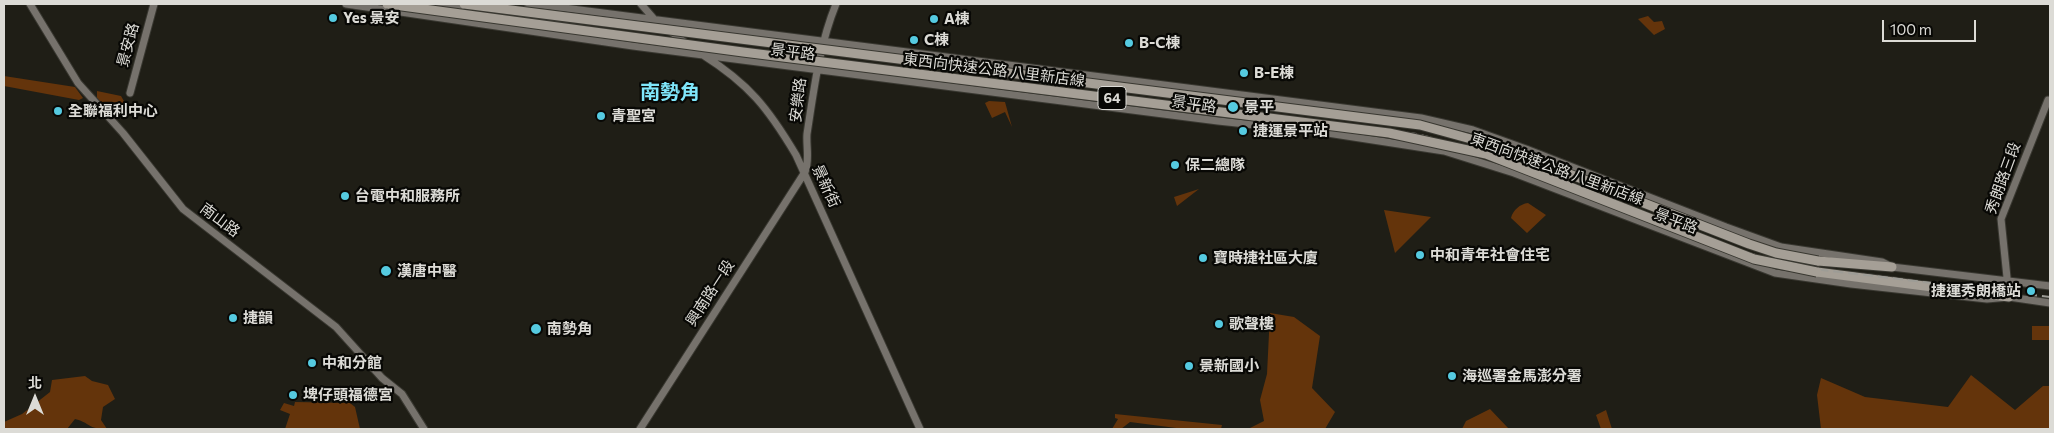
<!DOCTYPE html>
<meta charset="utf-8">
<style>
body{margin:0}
#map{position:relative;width:2054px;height:433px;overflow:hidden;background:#1f1e16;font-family:Commissioner,"Noto Sans TC",sans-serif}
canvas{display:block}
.frame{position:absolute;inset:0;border:5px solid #dcdbd6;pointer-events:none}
.north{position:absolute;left:10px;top:373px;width:50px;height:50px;-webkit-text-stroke:4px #080805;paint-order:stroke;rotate:0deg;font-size:14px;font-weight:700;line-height:20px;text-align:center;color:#dcdbd6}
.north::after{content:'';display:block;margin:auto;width:18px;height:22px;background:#dcdbd6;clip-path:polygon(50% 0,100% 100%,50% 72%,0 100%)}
.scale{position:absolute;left:1882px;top:20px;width:94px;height:22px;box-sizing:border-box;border:2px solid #dcdbd6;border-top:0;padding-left:6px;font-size:15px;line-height:18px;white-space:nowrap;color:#dcdbd6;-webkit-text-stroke:4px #080805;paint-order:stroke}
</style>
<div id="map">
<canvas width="2054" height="433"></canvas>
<div class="frame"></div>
<div class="north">北</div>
<div class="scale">100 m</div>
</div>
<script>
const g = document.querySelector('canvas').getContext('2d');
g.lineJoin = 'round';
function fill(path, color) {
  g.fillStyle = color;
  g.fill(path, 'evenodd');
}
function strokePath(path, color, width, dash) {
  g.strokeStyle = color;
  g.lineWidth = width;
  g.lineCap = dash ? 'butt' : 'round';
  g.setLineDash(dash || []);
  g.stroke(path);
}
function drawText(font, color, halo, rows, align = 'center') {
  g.font = font + ' Commissioner,"Noto Sans TC",sans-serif';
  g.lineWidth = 4.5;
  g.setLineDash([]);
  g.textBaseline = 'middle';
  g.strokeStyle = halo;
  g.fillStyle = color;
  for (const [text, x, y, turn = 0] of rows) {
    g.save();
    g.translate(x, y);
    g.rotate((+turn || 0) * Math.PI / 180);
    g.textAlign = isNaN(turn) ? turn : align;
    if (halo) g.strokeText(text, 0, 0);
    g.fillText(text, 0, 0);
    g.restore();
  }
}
const green = new Path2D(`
 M1648 16 1654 22 1662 21 1665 29 1654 35 1638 19Z
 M4 76 75 87 83 98 79 100 4 86Z
 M97 91 121 96 125 103 123 110 108 107 105 109 97 98Z
 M989 101 1005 102 1012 127 1005 112 992 118 985 103Z
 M1199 189 1177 206 1174 197Z
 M1528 203 1546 215 1527 233 1511 218C1513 210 1520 204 1528 203Z
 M1384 210 1431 217 1395 253Z
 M1270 313 1294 317 1320 336 1312 388 1335 412 1325 429H1248L1264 421 1260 400 1267 374Z
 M2032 326H2050V340H2032Z
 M1971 375 2015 410 2043 386H2050V429H1821L1817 395 1821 378 1865 397 1948 407Z
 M85 376 92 381 108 385 115 399 103 407 101 420 107 429C87 429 91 423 75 419L67 429H4V422L22 414 50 392 52 380Z
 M295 402 350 403 355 407 360 429H285L290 414 280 410 284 403 294 406Z
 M1490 409 1509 429H1462L1466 421Z
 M1606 410 1612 429H1601L1596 415Z
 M1115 414 1222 425 1221 429H1184L1130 422 1121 429H1112L1118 419 1115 418Z`);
const secondary = new Path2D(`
 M30 4 78 83 123 133 183 209 336 327 382 378 402 394 424 429
 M346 4 633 46 1218 121 1321 132 1444 151 1514 173 1775 273 1851 284 1987 299 2009 297 2050 303
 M427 4 497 14 513 13 538 5
 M533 4 1421 118 1473 130 1526 149 1726 227 1781 247 1882 262 1892 267 2050 286
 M641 4 654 19
 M669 30 688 45
 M703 55C749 84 768 108 796 155L920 429
 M130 93 154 4
 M2009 297 2001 219 2048 100
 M640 429 805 172C810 161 806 146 807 134 814 89 819 46 836 4`);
const highway = new Path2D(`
 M1818 261 1892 267
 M1817 272 2009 297`);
const rail = new Path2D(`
 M410 4 612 32 1417 134 1489 153 1749 253 1780 263 1814 269 2050 297`);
const highwayBridge = new Path2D(`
 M387 4 743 52 1389 133 1486 154 1754 259 1817 272
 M464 4 1420 125 1500 147 1749 244 1776 253 1818 261`);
const markers = [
 [333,18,5,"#55cae0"],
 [934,19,5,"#55cae0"],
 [914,40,5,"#55cae0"],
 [1129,43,5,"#55cae0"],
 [1244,73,5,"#55cae0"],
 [1233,107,6,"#55cae0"],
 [58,111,5,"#55cae0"],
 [601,116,5,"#55cae0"],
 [1243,131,5,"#55cae0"],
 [1175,165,5,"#55cae0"],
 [345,196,5,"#55cae0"],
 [1420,255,5,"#55cae0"],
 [1203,258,5,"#55cae0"],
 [386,271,6,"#55cae0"],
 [2031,291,5,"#55cae0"],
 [233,318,5,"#55cae0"],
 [1219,324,5,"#55cae0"],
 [536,329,6,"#55cae0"],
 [312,363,5,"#55cae0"],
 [1189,366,5,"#55cae0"],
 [1452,376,5,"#55cae0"],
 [293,395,5,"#55cae0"]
];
const shields = [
 [1112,98,28]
];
const shieldNames = [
 ["64",1112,98]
];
const poiNames = [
 ["Yes 景安",343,18],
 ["A棟",944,19],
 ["C棟",924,40],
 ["B-C棟",1139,43],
 ["B-E棟",1254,73],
 ["景平",1244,107],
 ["全聯福利中心",68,111],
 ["青聖宮",611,116],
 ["捷運景平站",1253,131],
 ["保二總隊",1185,165],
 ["台電中和服務所",355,196],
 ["中和青年社會住宅",1430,255],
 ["寶時捷社區大廈",1213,258],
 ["漢唐中醫",397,271],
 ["捷運秀朗橋站",2021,291,"right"],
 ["捷韻",243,318],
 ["歌聲樓",1229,324],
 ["南勢角",547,329],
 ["中和分館",322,363],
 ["景新國小",1199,366],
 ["海巡署金馬澎分署",1462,376],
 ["埤仔頭福德宮",303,395]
];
const streetNames = [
 ["景安路",128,45,-75],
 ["景平路",793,52,7],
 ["東西向快速公路 八里新店線",994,70,7],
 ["安樂路",798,100,-83],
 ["景平路",1194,104,8],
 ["東西向快速公路 八里新店線",1557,169,20],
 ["秀朗路三段",2003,178,-70],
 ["景新街",826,186,65],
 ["南山路",220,220,37],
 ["景平路",1676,221,21],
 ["興南路一段",710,293,-57]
];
const districtNames = [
 ["南勢角",670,92]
];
fill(green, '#64340b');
strokePath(secondary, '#393831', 9);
strokePath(highway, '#393831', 11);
strokePath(secondary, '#76726c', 7);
strokePath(highway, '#a59f96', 9);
strokePath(rail, '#9d9c96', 2, [10, 5]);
strokePath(highwayBridge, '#393831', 11, []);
strokePath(highwayBridge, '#a59f96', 9);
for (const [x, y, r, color] of markers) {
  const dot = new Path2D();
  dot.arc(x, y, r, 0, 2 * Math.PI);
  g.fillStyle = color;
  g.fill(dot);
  strokePath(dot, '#080805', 2);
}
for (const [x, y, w] of shields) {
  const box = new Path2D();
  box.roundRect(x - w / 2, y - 11.5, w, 23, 4);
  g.fillStyle = '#080805';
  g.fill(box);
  strokePath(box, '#dcdbd6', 1);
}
drawText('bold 14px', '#dcdbd6', null, shieldNames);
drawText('bold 15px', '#dcdbd6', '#080805', poiNames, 'left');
drawText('15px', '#dcdbd6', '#080805', streetNames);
drawText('bold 20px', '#7fe6fa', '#080805', districtNames);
</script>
